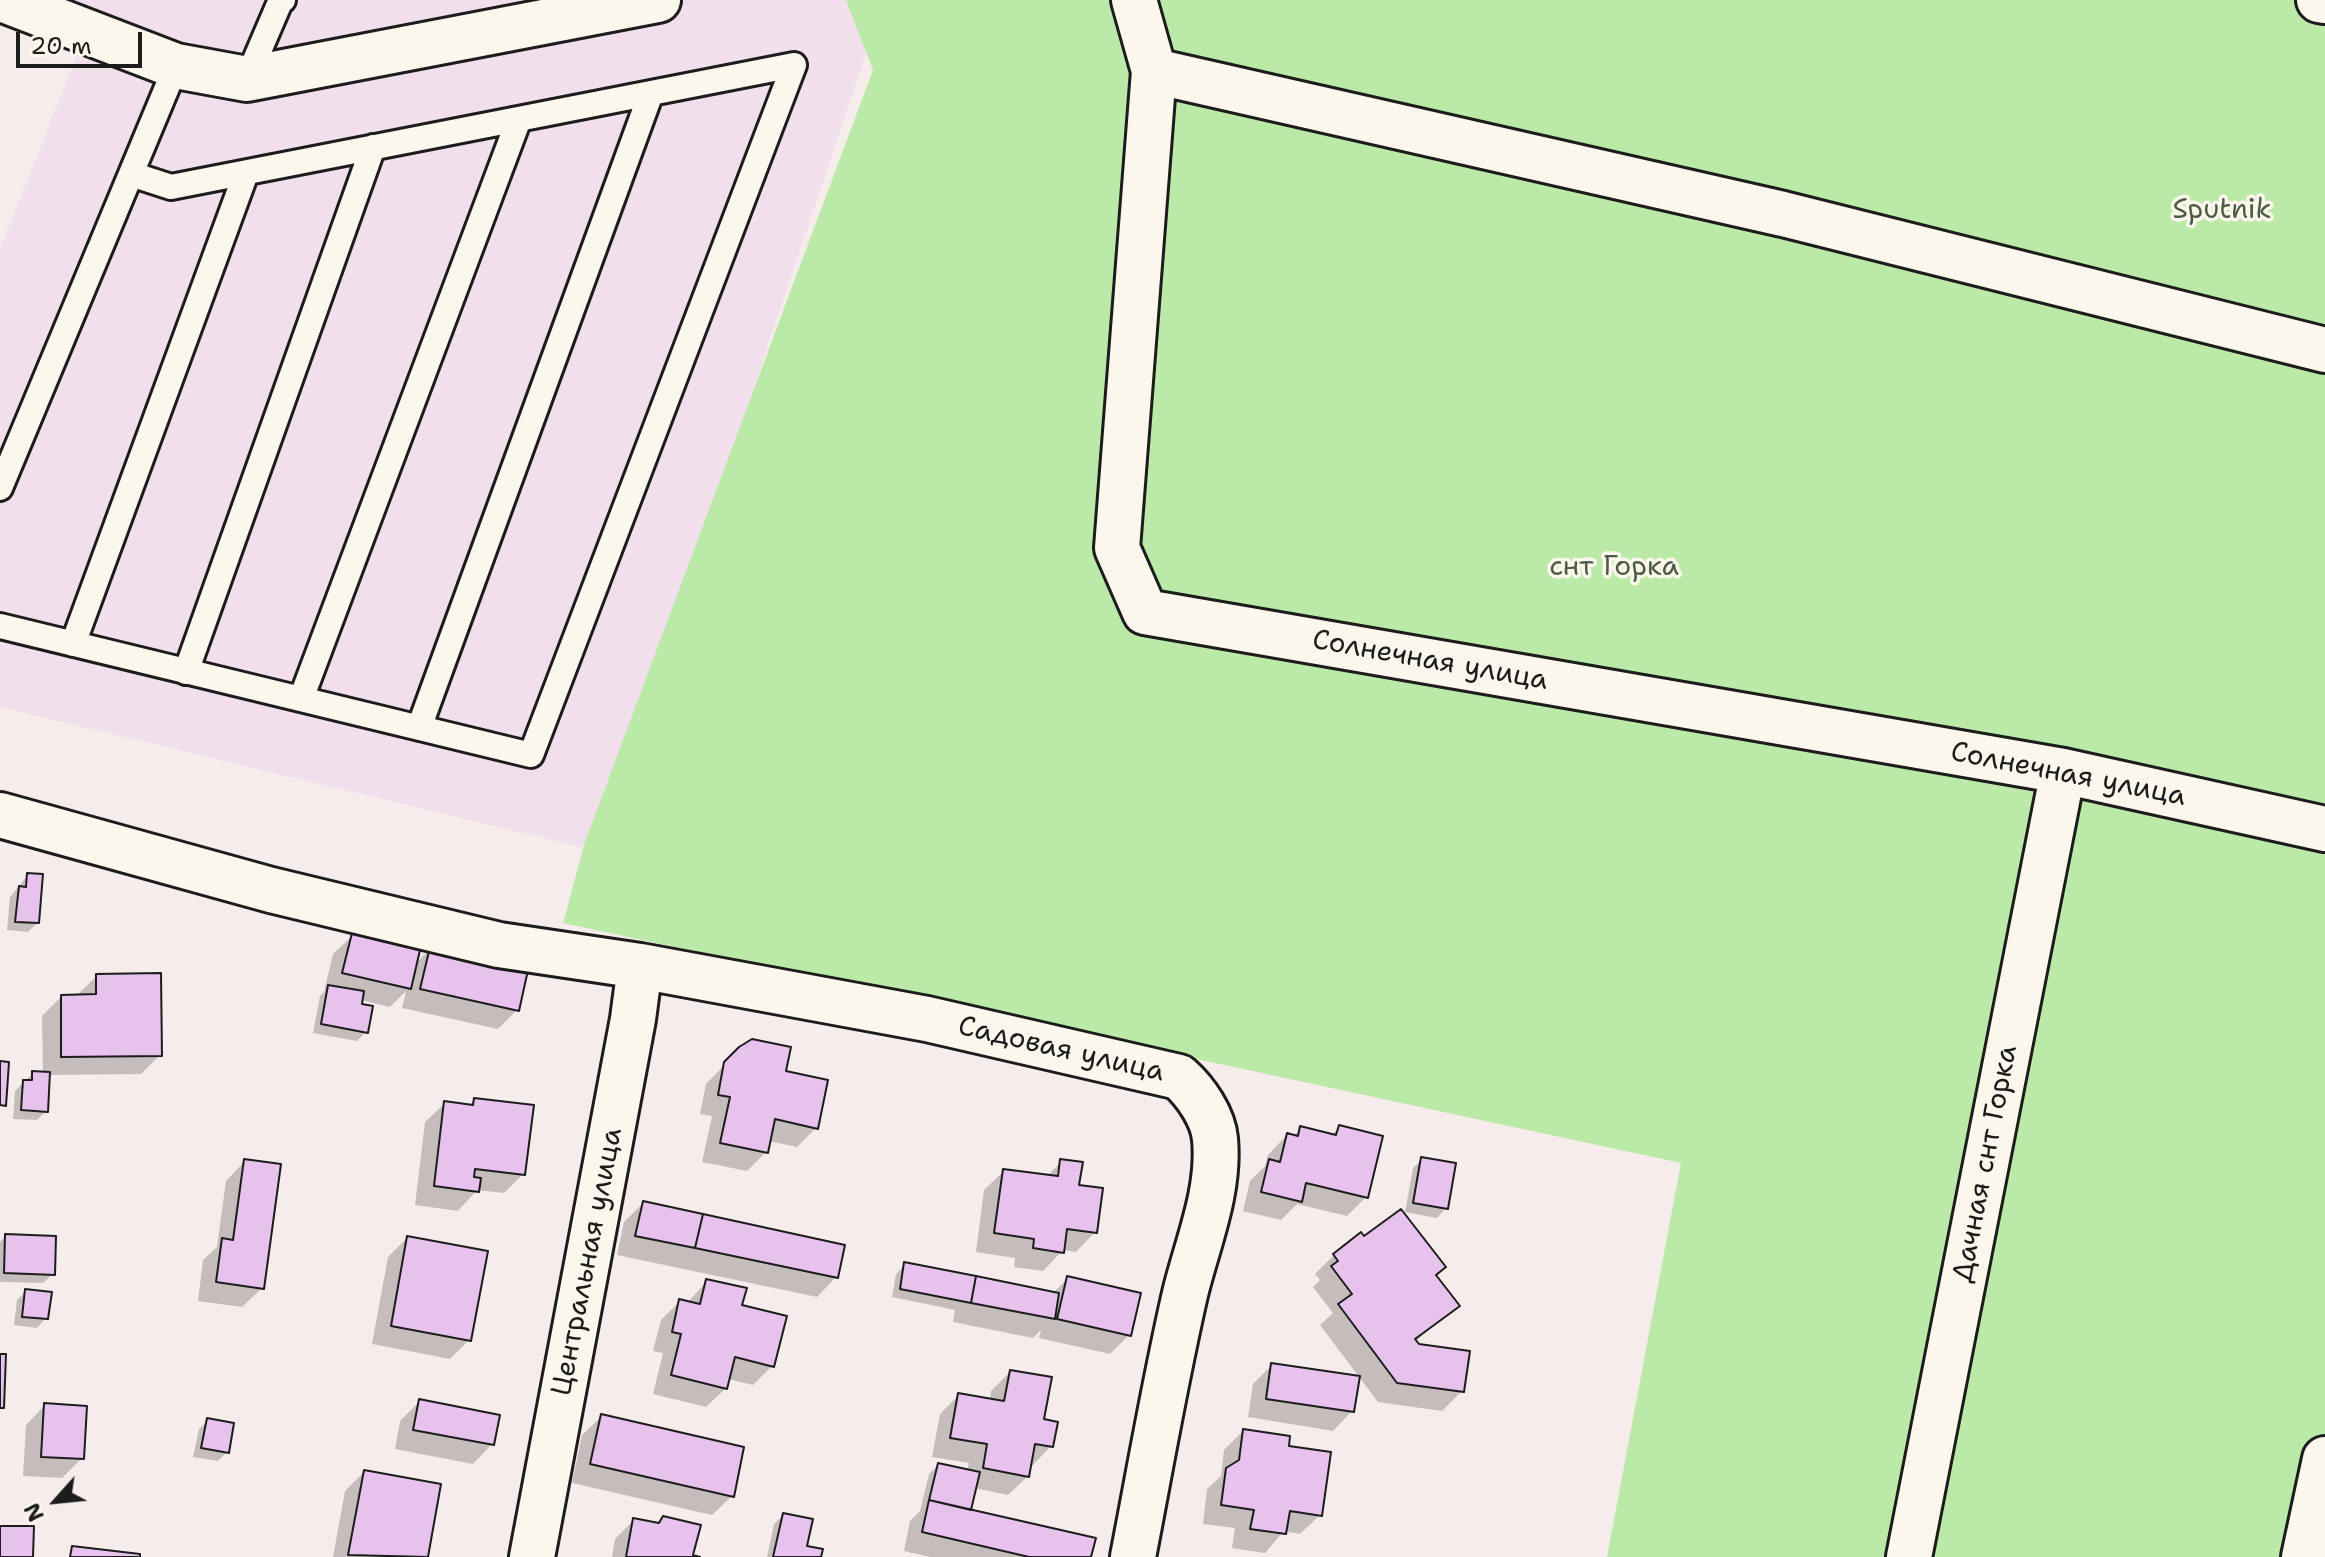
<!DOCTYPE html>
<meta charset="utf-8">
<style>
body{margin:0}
#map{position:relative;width:2325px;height:1557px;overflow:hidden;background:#f7ecec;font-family:"Shantell Sans",sans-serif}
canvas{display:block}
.north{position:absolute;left:16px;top:1461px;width:80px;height:80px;-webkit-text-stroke:6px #fbf7ec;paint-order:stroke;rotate:243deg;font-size:22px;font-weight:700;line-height:32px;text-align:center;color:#1c1c1c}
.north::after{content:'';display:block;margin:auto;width:28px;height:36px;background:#1c1c1c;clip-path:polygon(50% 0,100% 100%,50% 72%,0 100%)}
.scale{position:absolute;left:16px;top:32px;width:126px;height:36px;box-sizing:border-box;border:4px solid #1c1c1c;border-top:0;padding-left:10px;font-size:24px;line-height:28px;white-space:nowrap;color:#1c1c1c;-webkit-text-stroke:6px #fbf7ec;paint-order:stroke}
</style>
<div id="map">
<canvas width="2325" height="1557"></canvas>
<div class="north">N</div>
<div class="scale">20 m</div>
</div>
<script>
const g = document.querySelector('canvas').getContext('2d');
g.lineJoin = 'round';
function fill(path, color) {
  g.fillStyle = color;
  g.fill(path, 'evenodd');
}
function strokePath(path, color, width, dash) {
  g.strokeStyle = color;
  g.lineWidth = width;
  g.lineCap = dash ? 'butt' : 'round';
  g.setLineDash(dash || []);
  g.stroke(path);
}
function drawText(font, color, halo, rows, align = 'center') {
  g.font = font + ' "Shantell Sans",sans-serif';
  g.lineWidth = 7;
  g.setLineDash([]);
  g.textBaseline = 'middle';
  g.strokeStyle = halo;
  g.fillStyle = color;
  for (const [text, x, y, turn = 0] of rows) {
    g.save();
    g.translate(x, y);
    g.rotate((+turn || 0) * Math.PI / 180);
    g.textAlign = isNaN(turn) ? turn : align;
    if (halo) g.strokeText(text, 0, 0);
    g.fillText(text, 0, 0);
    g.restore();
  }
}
const built = new Path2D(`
 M4 0H884L598 851 0 707V249L86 32Z`);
const green = new Path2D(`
 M846 0H2325V1557H1607L1681 1163 563 923 585 842 873 70Z`);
const shadow = new Path2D(`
 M28 875 37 923 28 932 7 930 10 897Z
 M353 935 414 965 430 949 517 1010 498 1029 402 1008 406 991 390 1007 361 1000 366 1032 357 1041 313 1033 320 996 324 992 333 954Z
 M97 976 160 1055 141 1074 48 1075 46 1111 37 1120 13 1119 15 1091 33 1073 43 1074 42 1016 61 997 77 995Z
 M740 1049 784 1073 816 1128 797 1147 769 1141 766 1152 747 1171 702 1162 712 1116 700 1114 706 1084Z
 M475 1100 523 1174 504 1193 477 1190 458 1211 415 1205 425 1122 445 1103 468 1106Z
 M1339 1127 1366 1197 1347 1216 1297 1204 1281 1220 1243 1211 1250 1181 1265 1166 1268 1155 1287 1135 1293 1137 1301 1128 1331 1136Z
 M1422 1159 1446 1208 1437 1218 1405 1212 1413 1168Z
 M245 1161 262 1288 242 1307 198 1301 203 1260 217 1247 226 1181Z
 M1061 1162 1077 1187 1095 1232 1076 1252 1063 1250 1043 1271 1014 1267 1015 1258 976 1252 984 1190 1004 1171 1046 1177Z
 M643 1203 836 1277 817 1297 617 1255 624 1222Z
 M6 1236 53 1274 43 1283 0 1282V1242Z
 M407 1238 469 1340 450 1359 372 1344 388 1257Z
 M1334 1255 1457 1305 1415 1342 1462 1391 1442 1411 1378 1402 1320 1325 1333 1313 1313 1287 1320 1280 1315 1274Z
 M905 1265 1052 1294 1068 1278 1129 1335 1110 1354 1039 1338 1041 1330 1033 1338 953 1322 955 1310 892 1297 896 1274Z
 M707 1281 740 1306 772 1366 753 1385 728 1379 726 1388 706 1407 653 1394 663 1353 653 1351 661 1320 680 1301 687 1303Z
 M26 1291 46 1318 37 1328 14 1325 17 1300Z
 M1272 1365 1352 1411 1333 1431 1248 1417 1253 1384Z
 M1010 1372 1041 1421 1051 1446 1032 1466 1029 1465 1028 1476 1008 1495 974 1488 967 1511 1089 1557H930L904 1551 910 1521 920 1511 929 1474 938 1465 967 1471 969 1463 932 1457 940 1414 959 1395 990 1400 991 1391Z
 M419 1402 492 1444 473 1464 395 1449 400 1421Z
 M45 1405 82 1458 62 1478 23 1476 26 1425Z
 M602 1416 732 1496 712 1515 572 1483 582 1435Z
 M208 1420 227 1452 218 1461 193 1457 199 1429Z
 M1243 1431 1287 1448 1320 1515 1300 1534 1284 1531 1265 1553 1232 1548 1235 1528 1203 1524 1207 1489 1221 1476 1224 1450Z
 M364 1472 439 1486 426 1557H333L345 1491Z
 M783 1515 805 1547 819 1557H767L774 1524Z
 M663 1518 691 1557H612L615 1539 634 1520 657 1524Z`);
const building = new Path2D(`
 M27 873 43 874 39 923 15 922 19 886 26 887Z
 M352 933 420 950 411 989 342 973Z
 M430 947 528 970 519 1011 420 989Z
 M161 973 162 1056 61 1057V995L96 994V974Z
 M328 985 364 991 362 1004 373 1006 368 1033 321 1024Z
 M752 1039 791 1047 786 1071 828 1080 818 1129 775 1119 768 1153 720 1143 730 1097 718 1095 724 1062 739 1047Z
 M0 1061 9 1062 6 1106 0 1105Z
 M32 1071 50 1072 48 1112 21 1110 23 1080H32Z
 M474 1098 534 1105 525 1175 475 1169 474 1177 481 1178 479 1192 434 1186 444 1101 473 1105Z
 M1339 1125 1383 1136 1368 1198 1306 1183 1302 1202 1261 1192 1269 1159 1280 1162 1287 1133 1298 1136 1300 1126 1336 1135Z
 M1421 1157 1456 1163 1448 1209 1413 1203Z
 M244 1159 281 1164 264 1289 216 1282 222 1238 233 1240Z
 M1060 1159 1083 1162 1079 1185 1103 1188 1097 1233 1067 1229 1064 1253 1033 1248 1034 1239 994 1233 1003 1169 1058 1176Z
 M643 1201 703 1214 695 1248 635 1236Z
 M1401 1209 1446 1267 1436 1275 1460 1306 1415 1339 1419 1344 1470 1351 1464 1392 1397 1383 1338 1304 1352 1294 1331 1266 1338 1261 1333 1254 1361 1232 1364 1236Z
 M703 1214 845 1245 838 1278 695 1248Z
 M5 1234 56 1236 55 1275 4 1273Z
 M407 1236 488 1251 471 1341 391 1326Z
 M904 1262 976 1276 971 1303 900 1289Z
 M976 1276 1059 1293 1055 1319 971 1303Z
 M1067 1276 1141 1293 1131 1336 1057 1319Z
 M706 1279 747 1288 742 1305 787 1316 774 1367 735 1357 727 1389 671 1375 681 1334 672 1332 679 1299 700 1304Z
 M25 1289 52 1292 48 1319 22 1317Z
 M0 1354H6L4 1408H0Z
 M1271 1363 1360 1376 1354 1412 1266 1399Z
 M1010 1370 1052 1377 1044 1419 1058 1422 1053 1447 1035 1444 1029 1477 983 1468 987 1444 950 1438 958 1393 1004 1401Z
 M419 1399 500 1415 494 1445 413 1430Z
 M44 1403 87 1406 84 1459 41 1457Z
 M601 1414 744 1447 734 1497 590 1464Z
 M207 1418 234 1423 229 1453 201 1448Z
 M1243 1429 1290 1436 1289 1446 1331 1452 1322 1516 1290 1511 1286 1534 1250 1529 1254 1510 1221 1505 1226 1468 1239 1460Z
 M938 1463 980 1472 971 1510 929 1500Z
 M364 1470 441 1484 428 1557 348 1555Z
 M929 1500 1096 1538 1091 1557H1029L922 1532Z
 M783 1513 813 1519 807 1546 823 1549 821 1557H773Z
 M663 1516 701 1525 693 1555 700 1557H626L633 1518 659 1523Z
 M0 1526H34L33 1557H0Z
 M72 1546 140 1554V1557H70Z`);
const service = new Path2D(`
 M247 79 280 2 283 0
 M0 488 176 66
 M0 626 531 755 794 65 171 187 131 174
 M73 644 246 173
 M186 672 373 147
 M301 699 519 119
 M419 728 651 93`);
const minor = new Path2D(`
 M4 0 176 66 247 79 658 0
 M1134 0 1154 71 1117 548 1145 612 2063 771 2325 829
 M2319 0 2325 1
 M1154 71 1783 214 2325 350
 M0 815 271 890 499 945 640 966 927 1019 1179 1077C1196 1092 1213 1117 1215 1139 1220 1192 1197 1244 1185 1294 1165 1381 1150 1469 1133 1557
 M532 1557 633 1019 640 966
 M1909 1557 2063 771
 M2304 1557 2325 1459`);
const parkNames = [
 ["Sputnik",2222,211],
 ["снт Горка",1614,568]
];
const streetNames = [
 ["Солнечная улица",1430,661,10],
 ["Солнечная улица",2068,775,11],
 ["Садовая улица",1061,1050,13],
 ["Дачная снт Горка",1986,1164,-79],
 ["Центральная улица",588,1262,-79]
];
fill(built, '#f2dfec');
fill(green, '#bbe9a7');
fill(shadow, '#0003');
fill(building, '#e6c2ed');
strokePath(building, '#1c1c1c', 2);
strokePath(service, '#1c1c1c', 30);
strokePath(minor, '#1c1c1c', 50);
strokePath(service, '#fbf7ec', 24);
strokePath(minor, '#fbf7ec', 44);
drawText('28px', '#4c5a46', '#fbf7ec', parkNames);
drawText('28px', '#1c1c1c', '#fbf7ec', streetNames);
</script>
